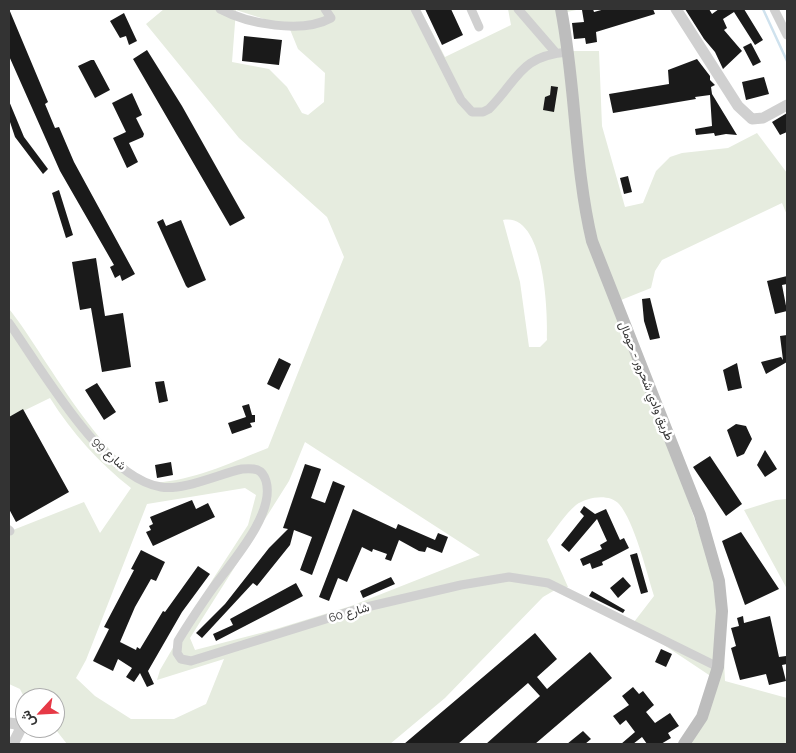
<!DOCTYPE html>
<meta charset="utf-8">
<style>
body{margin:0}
#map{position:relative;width:796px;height:753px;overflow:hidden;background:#fff;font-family:Raleway,Vazirmatn,sans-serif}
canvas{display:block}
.frame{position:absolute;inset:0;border:10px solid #333;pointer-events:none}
.north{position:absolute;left:15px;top:688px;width:50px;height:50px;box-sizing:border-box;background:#fff;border:1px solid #adadad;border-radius:50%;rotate:245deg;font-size:14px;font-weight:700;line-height:20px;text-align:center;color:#333}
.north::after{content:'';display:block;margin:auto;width:18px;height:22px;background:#e63946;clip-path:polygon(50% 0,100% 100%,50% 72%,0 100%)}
</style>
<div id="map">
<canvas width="796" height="753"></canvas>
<div class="frame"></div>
<div class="north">ش</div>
</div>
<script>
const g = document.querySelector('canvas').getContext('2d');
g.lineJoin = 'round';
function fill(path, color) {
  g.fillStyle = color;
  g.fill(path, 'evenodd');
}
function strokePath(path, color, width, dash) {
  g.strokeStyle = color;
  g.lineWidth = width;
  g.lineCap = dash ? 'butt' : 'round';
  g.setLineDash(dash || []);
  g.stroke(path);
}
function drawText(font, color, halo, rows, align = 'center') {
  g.font = font + ' Raleway,Vazirmatn,sans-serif';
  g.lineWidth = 5;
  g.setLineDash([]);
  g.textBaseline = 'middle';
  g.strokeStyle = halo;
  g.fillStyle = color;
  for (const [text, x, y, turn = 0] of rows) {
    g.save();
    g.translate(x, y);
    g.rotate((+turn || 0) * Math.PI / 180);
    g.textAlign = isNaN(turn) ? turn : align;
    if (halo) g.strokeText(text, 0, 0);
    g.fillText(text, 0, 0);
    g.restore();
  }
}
const green = new Path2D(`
 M164 9H420L445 57 511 25 508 9H581L567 12 572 51H599L602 126 625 207 643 203 656 171 670 157 682 153 728 148 757 133 787 173V215L782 203 662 260 655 271 651 288 621 300 721 598 725 681 787 698V744H687L682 737 696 719 712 677 658 641 634 622 654 596C647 573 634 521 619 504 609 493 587 497 576 505 565 514 556 529 547 540L568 587 555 590 543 597 445 698 390 744H67L56 730 40 731 39 728H55V698L25 699 20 689 9 684V523L13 530 84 502 100 533 131 488C99 463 72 433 50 398L9 418V309C39 344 113 486 163 482 199 478 235 461 268 448L344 257 327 217 239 138 146 24ZM236 10 289 27 298 49 325 73 324 102 308 115 302 113 287 87 269 69 232 62ZM503 220C545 212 548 313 547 340L540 347H529L520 282ZM305 442 480 555 351 606 276 629 195 650 190 638 289 481ZM245 488 256 495 248 525 213 579 160 670 157 680 224 659 206 704 174 719H131L95 696 76 678 86 660 147 504Z
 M787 499V589L744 510 776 500Z`);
const stream = new Path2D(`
 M763 9 787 61`);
const building = new Path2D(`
 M9 9 48 102 45 104 55 128 59 127 74 162 135 274 122 281 120 275 115 278 110 267 114 265 60 171 9 56Z
 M425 9H451L463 35 442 45Z
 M593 9 594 12 605 9H653L655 14 596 32 597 42 586 44 585 38 574 39 572 23 584 22 582 10Z
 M685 9H709L712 14 719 9H744L763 40 755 45 734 12 723 19 727 28 724 30 742 51 723 69 715 52 704 39Z
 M124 13 137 41 129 45 126 36 120 38 110 21Z
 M244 36 282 40 279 65 242 61Z
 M751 43 761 62 753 66 743 47Z
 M147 50 182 106 245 218 230 226 133 59Z
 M697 59 710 76V80L715 85 711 87 712 94 737 135 726 134 715 136 714 133 696 135 695 129 712 126 710 95 695 97 696 99 613 113 609 94 669 84 668 70Z
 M91 60H94L110 90 95 98 78 66Z
 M764 77 769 94 746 100 742 82Z
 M551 86 558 87 554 112 543 110 545 97 550 95Z
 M132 93 142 115 136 118 144 134 143 137 129 143 138 162 127 168 113 138 126 132 112 103Z
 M9 101 24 137 48 169 43 174 15 137 9 119Z
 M787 113V132L780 135 772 122Z
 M628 176 632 192 624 194 620 178Z
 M59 190 73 235 66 238 52 193Z
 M163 219 166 226 181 220 206 280 188 288 186 286 157 222Z
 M96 258 105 316 123 313 131 367 102 372 91 308 80 310 72 262Z
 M787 276V284L782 285 787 311 775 314 767 281Z
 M650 298 660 338 650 340 644 321 642 299Z
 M787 335V362L766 374 761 362 781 357 783 360 780 336Z
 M279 358 291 364 279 390 267 384Z
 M737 363 742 388 728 391 723 370Z
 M164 381 168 401 159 403 155 382Z
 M97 383 116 412 104 420 85 390Z
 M249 404 252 415H255V422L250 423 252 427 232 434 228 423 246 417 242 406Z
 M23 409 69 492 16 522 9 509V417Z
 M736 424 746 426 752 439 744 454 737 457 727 430Z
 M765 450 777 469 765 477 757 465Z
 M710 456 742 504 726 516 693 467Z
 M171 462 173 475 157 478 155 465Z
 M305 464 321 469 311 498 325 503 333 481 345 486 312 575 300 570 312 537 294 530 290 545 257 586 253 583 202 638 196 633 225 604 269 548 288 529 283 528Z
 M192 500 196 509 208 503 215 517 153 546 146 532 151 530 149 526 153 524 150 517Z
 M584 506 595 514 606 509 620 540 624 538 629 548 608 559 602 562 603 565 592 569 590 563 583 566 580 559 602 549 600 545 607 541 597 519 569 552 561 545 584 516 580 512Z
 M353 509 396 529 398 524 435 540 438 533 448 537 442 553 427 547 425 552 419 551 399 540 391 561 385 559 387 554 373 549 372 552 362 547 347 582 338 578 329 601 319 597Z
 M741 532 779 589 745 605 722 541Z
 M141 550 165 562 156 581 151 579 135 607 120 642 136 650 137 647 140 649 163 611 165 612 198 566 210 574 182 612 148 671 154 684 147 687 140 673 134 682 126 677 132 668 118 659 113 671 93 661 109 629 104 627 134 570 131 569Z
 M637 553 648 592 641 594 630 555Z
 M391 577 395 584 363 598 360 591Z
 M623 577 631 586 618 598 610 588Z
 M296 583 303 596 216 641 213 634 233 625 230 619Z
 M592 591 625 610 623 613 589 596Z
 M743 616 744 623 770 616 779 657 786 656 787 664 782 665 786 681 769 685 766 674 740 680 731 648 736 646 731 628 739 626 737 618Z
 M535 633 557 659 537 677 547 689 590 652 612 678 535 744H486L540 696 528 683 458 744H404Z
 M661 649 672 654 666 667 655 662Z
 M633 687 639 694 643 691 654 705 646 712 655 723 670 713 679 726 668 733 671 738 661 744H647L642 737 633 744H621L635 732 626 720 620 725 613 716 629 705 622 696Z
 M583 731 591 739 585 744H567Z`);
const minor = new Path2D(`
 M220 9C248 24 302 34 331 18L325 9
 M415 9 461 100 472 112H483L489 109C519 79 519 56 568 52
 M471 9 479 27
 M518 9 556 53
 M774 9 787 35
 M9 323C41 368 103 478 161 487 183 491 219 474 242 469 254 468 262 468 266 481 276 515 228 566 210 592 199 608 188 624 178 641L177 653 181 659 191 661 358 609 461 585 509 577 548 583 718 667
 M9 530 10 531`);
const tertiary = new Path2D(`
 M676 9 738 106 752 119 763 118 787 105
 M9 723 17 724 20 730 13 744`);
const secondary = new Path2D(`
 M561 9C576 85 574 165 592 241L700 515 719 581 722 611 718 667 702 717 684 744`);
const streetNames = [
 ["طريق وادي شحرور - حومال",646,381,68],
 ["شارع 99",109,454,43],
 ["شارع 60",349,613,-16]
];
fill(green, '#e6ecdf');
strokePath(stream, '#cfe2ee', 2.5);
fill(building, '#1a1a1a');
strokePath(minor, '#d0d0d0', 9);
strokePath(tertiary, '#d0d0d0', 11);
strokePath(secondary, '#bdbdbd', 12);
drawText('12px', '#333', '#fff', streetNames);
</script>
